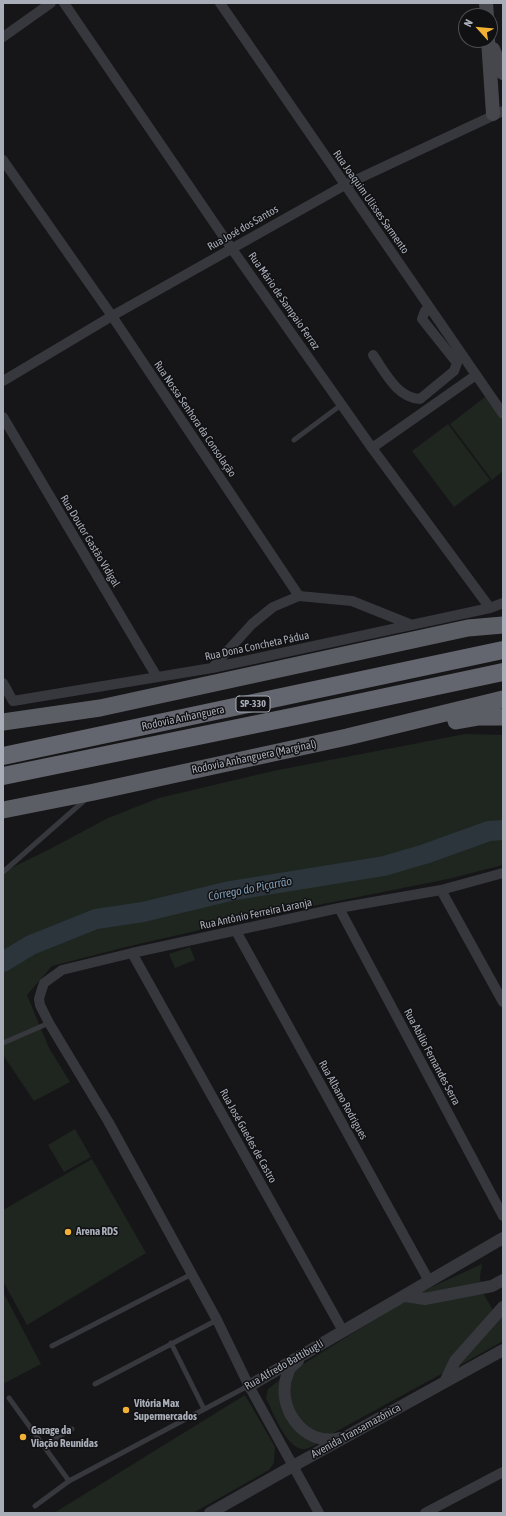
<!DOCTYPE html>
<meta charset="utf-8">
<style>
body{margin:0}
#map{position:relative;width:506px;height:1516px;overflow:hidden;background:#161618;font-family:"Asap Condensed",sans-serif}
canvas{display:block}
.frame{position:absolute;inset:0;border:4px solid #a8adb8;pointer-events:none}
.north{position:absolute;left:458px;top:8px;width:40px;height:40px;box-sizing:border-box;background:#111113;border:1px solid #4d4f55;border-radius:50%;rotate:297deg;font-size:11px;font-weight:700;line-height:16px;text-align:center;color:#a8adb8}
.north::after{content:'';display:block;margin:auto;width:14px;height:18px;background:#f2b134;clip-path:polygon(50% 0,100% 100%,50% 72%,0 100%)}
</style>
<div id="map">
<canvas width="506" height="1516"></canvas>
<div class="frame"></div>
<div class="north">N</div>
</div>
<script>
const g = document.querySelector('canvas').getContext('2d');
g.lineJoin = 'round';
function fill(path, color) {
  g.fillStyle = color;
  g.fill(path, 'evenodd');
}
function strokePath(path, color, width, dash) {
  g.strokeStyle = color;
  g.lineWidth = width;
  g.lineCap = dash ? 'butt' : 'round';
  g.setLineDash(dash || []);
  g.stroke(path);
}
function drawText(font, color, halo, rows, align = 'center') {
  g.font = font + ' "Asap Condensed",sans-serif';
  g.lineWidth = 3;
  g.setLineDash([]);
  g.textBaseline = 'middle';
  g.strokeStyle = halo;
  g.fillStyle = color;
  for (const [text, x, y, turn = 0] of rows) {
    g.save();
    g.translate(x, y);
    g.rotate((+turn || 0) * Math.PI / 180);
    g.textAlign = isNaN(turn) ? turn : align;
    if (halo) g.strokeText(text, 0, 0);
    g.fillText(text, 0, 0);
    g.restore();
  }
}
const green = new Path2D(`
 M485 397 503 420V471L492 480 450 424Z
 M448 424 490 480 454 507 412 451Z
 M465 734 503 735V865L448 879 248 919 130 946 52 966 27 995 49 1048 70 1082 34 1101 3 1055V872L50 849 108 818 159 798 273 771Z
 M190 947 195 960 175 968 169 954Z
 M75 1129 91 1157 64 1172 48 1145Z
 M92 1159 146 1253 27 1325 3 1281V1210Z
 M482 1264 480 1277 481 1285 414 1295Z
 M482 1291 494 1312 443 1373 328 1436 318 1435 295 1418 288 1392 292 1371 406 1300Z
 M3 1292 41 1364 3 1384Z
 M502 1314 503 1317V1341L455 1368Z
 M282 1378V1398L320 1443C316 1444 309 1449 305 1449 287 1451 273 1412 266 1398L268 1389Z
 M245 1395 275 1447 274 1463 269 1470 193 1513H54Z`);
const river = new Path2D(`
 M3 962 31 945 96 919 143 912 230 891 384 866 425 854 489 831 503 830`);
const service = new Path2D(`
 M294 440 341 405
 M3 872 86 799
 M3 1043 49 1023
 M171 1343 204 1409
 M52 1346 192 1274
 M95 1384 217 1320
 M9 1398 69 1481
 M43 1445 72 1429
 M35 1506 69 1481 248 1386`);
const minor = new Path2D(`
 M64 3 232 249 372 448 490 608
 M220 3 503 414
 M3 37 51 3
 M3 160 112 316 299 596 352 601 412 625
 M373 355C385 372 397 398 420 399L454 371 457 363 422 319 425 311 429 307
 M3 381 112 316 345 185 503 111
 M3 417 157 677
 M372 448 476 375
 M212 668 252 624 273 607 299 596
 M3 683 13 701 212 668 490 608 503 603
 M441 890 503 1002
 M339 908 503 1216
 M236 931 429 1281
 M132 953 343 1331
 M319 1513 249 1386 217 1320 108 1121 49 1023 40 1005 39 999 41 992 44 983 62 970 132 953 339 908 441 890 503 873
 M425 1513 503 1472`);
const tertiary = new Path2D(`
 M405 1296 425 1299 492 1286 503 1280
 M298 1361C294 1364 289 1368 288 1373 274 1406 304 1448 340 1438
 M445 1382 455 1361 503 1307
 M249 1386 503 1238
 M210 1513 293 1466 503 1350`);
const secondary = new Path2D(`
 M486 3 487 16
 M488 40 493 114
 M493 49 503 73`);
const trunk = new Path2D(`
 M456 721 479 717H503
 M3 722 100 708 468 628 503 625
 M3 810 94 792 347 737 503 699`);
const motorway = new Path2D(`
 M3 756 503 650
 M3 776 296 716 503 672`);
const markers = [
 [68,1232,4,"#f2b134"],
 [126,1410,4,"#f2b134"],
 [23,1437,4,"#f2b134"]
];
const shields = [
 [253,704,34]
];
const shieldNames = [
 ["SP-330",253,704]
];
const streetNames = [
 ["Rua Joaquim Ulisses Sarmento",371,202,55],
 ["Rua José dos Santos",243,228,-30],
 ["Rua Mário de Sampaio Ferraz",284,301,55],
 ["Rua Nossa Senhora da Consolação",195,419,56],
 ["Rua Doutor Gastão Vidigal",90,541,59],
 ["Rua Dona Concheta Pádua",257,646,-12],
 ["Rodovia Anhanguera",183,718,-12],
 ["Rodovia Anhanguera (Marginal)",254,757,-12],
 ["Rua Antônio Ferreira Laranja",256,914,-12],
 ["Rua Abílio Fernandes Serra",432,1057,62],
 ["Rua Albano Rodrigues",343,1100,61],
 ["Rua José Guedes de Castro",248,1136,61],
 ["Rua Alfredo Battibugli",284,1365,-30],
 ["Avenida Transamazônica",356,1431,-29]
];
const poiNames = [
 ["Arena RDS",76,1232],
 ["Vitória Max",134,1404],
 ["Supermercados",134,1417],
 ["Garage da",31,1431],
 ["Viação Reunidas",31,1444]
];
const waterNames = [
 ["Córrego do Piçarrão",250,889,-11]
];
fill(green, '#1e261f');
strokePath(river, '#2c353c', 20);
strokePath(service, '#37383d', 5);
strokePath(minor, '#37383d', 10);
strokePath(tertiary, '#37383d', 12);
strokePath(secondary, '#45474d', 14);
strokePath(trunk, '#5b5e65', 17);
strokePath(motorway, '#63666e', 18);
for (const [x, y, r, color] of markers) {
  const dot = new Path2D();
  dot.arc(x, y, r, 0, 2 * Math.PI);
  g.fillStyle = color;
  g.fill(dot);
  strokePath(dot, '#111113', 1.5);
}
for (const [x, y, w] of shields) {
  const box = new Path2D();
  box.roundRect(x - w / 2, y - 8, w, 16, 3);
  g.fillStyle = '#111113';
  g.fill(box);
  strokePath(box, '#a8adb8', 1);
}
drawText('bold 10px', '#a8adb8', null, shieldNames);
drawText('11px', '#a8adb8', '#111113', streetNames);
drawText('bold 11px', '#a8adb8', '#111113', poiNames, 'left');
drawText('italic 12px', '#7f9bb3', '#111113', waterNames);
</script>
